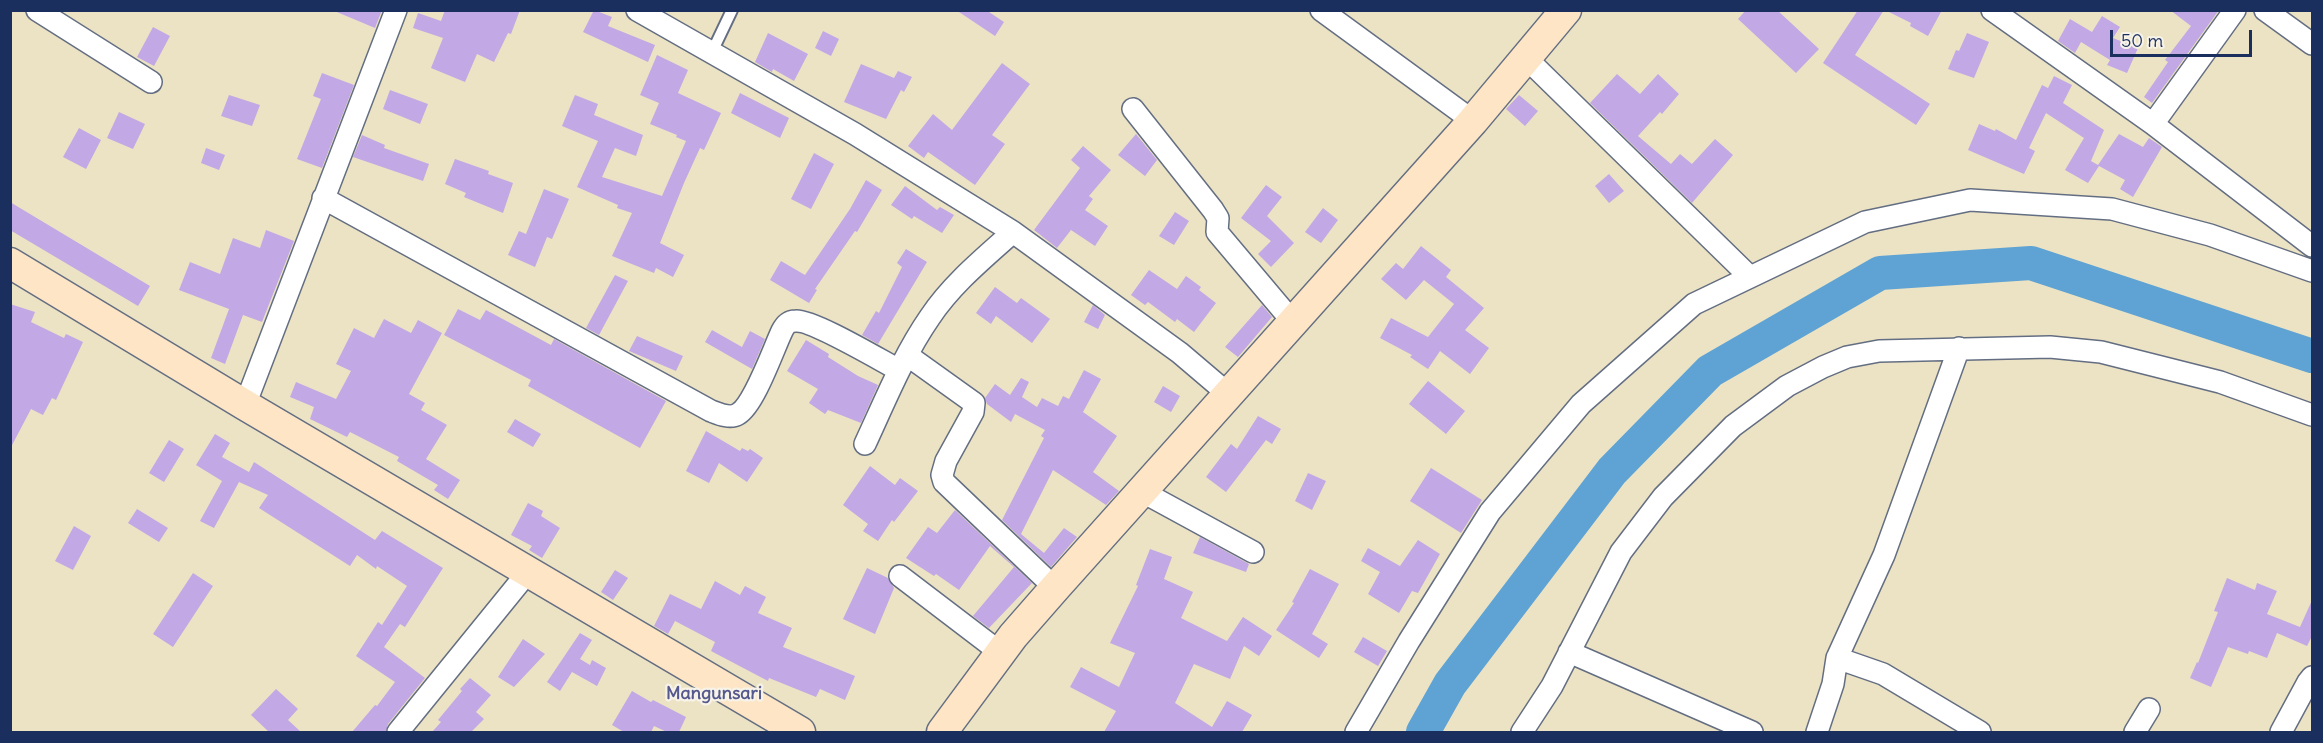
<!DOCTYPE html>
<style>
body{margin:0}
#map{position:relative;width:2323px;height:743px;overflow:hidden;background:#ece3c5;font-family:Delius,sans-serif}
canvas{display:block}
.frame{position:absolute;inset:0;border:12px solid #1b2f5e;pointer-events:none}
.scale{position:absolute;left:2110px;top:30px;width:142px;height:27px;box-sizing:border-box;border:3px solid #1b2f5e;border-top:0;padding-left:8px;font-size:18px;line-height:21px;white-space:nowrap;color:#1b2f5e;-webkit-text-stroke:4px #f7f3e8;paint-order:stroke}
</style>
<div id="map">
<canvas width="2323" height="743"></canvas>
<div class="frame"></div>
<div class="scale">50 m</div>
</div>
<script>
const g = document.querySelector('canvas').getContext('2d');
g.lineJoin = 'round';
function strokePath(path, color, width, dash) {
  g.strokeStyle = color;
  g.lineWidth = width;
  g.lineCap = dash ? 'butt' : 'round';
  g.setLineDash(dash || []);
  g.stroke(path);
}
function fill(path, color) {
  g.fillStyle = color;
  g.fill(path, 'evenodd');
}
function drawText(font, color, halo, rows, align = 'center') {
  g.font = font + ' Delius,sans-serif';
  g.lineWidth = 4.5;
  g.setLineDash([]);
  g.textBaseline = 'middle';
  g.strokeStyle = halo;
  g.fillStyle = color;
  for (const [text, x, y, turn = 0] of rows) {
    g.save();
    g.translate(x, y);
    g.rotate((+turn || 0) * Math.PI / 180);
    g.textAlign = isNaN(turn) ? turn : align;
    if (halo) g.strokeText(text, 0, 0);
    g.fillText(text, 0, 0);
    g.restore();
  }
}
const river = new Path2D(`
 M1423 732 1450 684 1612 471 1710 371 1880 273 2031 263 2312 356`);
const building = new Path2D(`
 M332 10H382L375 28Z
 M445 10H520L511 34 508 33 494 62 477 54 465 82 431 68 443 38 413 28 418 13 441 21Z
 M594 10 612 17 608 26 655 45 648 62 583 32Z
 M956 10H986L1004 22 995 36Z
 M1746 10H1777L1819 49 1796 73 1738 19Z
 M1858 10H1884L1855 55 1930 104 1916 125 1823 63Z
 M1885 10H1942L1928 36 1910 26 1911 23Z
 M2170 10H2219L2152 103 2144 97 2168 62 2165 60 2191 26Z
 M2102 16 2120 27 2113 38 2138 48 2127 73 2107 65 2110 60 2081 42 2075 53 2058 41 2070 19 2092 32Z
 M153 27 170 36 154 66 137 57Z
 M823 31 839 39 831 56 815 48Z
 M768 33 808 54 794 81 773 69 772 72 755 62Z
 M1967 33 1989 42 1974 78 1948 69 1956 50 1959 51Z
 M657 55 688 70 678 93 721 113 704 150 700 148 684 183 660 243 684 255 673 277 656 268 654 273 612 256 632 213 617 208 618 205 577 187 598 141 562 126 575 95 598 104 594 115 643 135 636 156 615 148 602 177 662 196 686 141 676 137 677 135 650 124 659 103 640 95Z
 M1002 63 1030 84 992 135 1005 144 975 185 928 152 924 158 908 146 933 114 952 130Z
 M861 64 894 78 898 71 912 77 904 92 901 90 886 119 844 102Z
 M322 73 354 85 322 168 297 159 321 99 313 96Z
 M1617 74 1640 94 1658 74 1679 94 1662 114 1660 112 1638 136 1671 164 1680 154 1692 164 1715 139 1733 155 1692 203 1590 103Z
 M2054 76 2072 85 2063 103 2104 130 2091 161 2098 165 2119 134 2143 147 2149 138 2162 147 2133 197 2120 189 2125 180 2099 166 2088 183 2065 170 2084 138 2046 113 2029 148 2035 151 2024 174 1968 150 1979 124 1995 131 1996 129 2016 140 2042 85 2048 88Z
 M390 90 428 104 420 124 383 109Z
 M740 93 789 118 780 138 731 113Z
 M229 95 260 105 252 126 221 116Z
 M1519 95 1538 111 1525 126 1506 109Z
 M119 112 145 124 133 149 107 138Z
 M79 128 101 140 86 169 63 157Z
 M1136 134 1157 160 1145 176 1118 155Z
 M362 135 385 145 384 148 429 164 423 181 353 157Z
 M1083 146 1111 170 1089 196 1093 199 1085 210 1108 226 1095 246 1071 230 1057 248 1034 230 1080 168 1071 160Z
 M206 148 225 155 219 170 201 163Z
 M814 153 834 164 811 209 791 199Z
 M455 159 489 171 488 174 513 183 503 213 464 197 466 193 445 184Z
 M1609 174 1624 191 1609 203 1595 186Z
 M866 180 882 190 857 232 855 231 815 289 817 290 809 303 770 280 781 261 805 275 850 209Z
 M1266 185 1282 197 1267 216 1294 243 1271 267 1258 254 1271 241 1241 218Z
 M905 186 937 210 940 207 954 215 942 233 914 216 912 219 891 205Z
 M544 189 569 199 552 239 547 237 535 267 508 255 519 231 526 234Z
 M10 202 150 286 138 306 10 230Z
 M1323 208 1338 220 1321 243 1305 232Z
 M1175 212 1189 221 1174 245 1159 236Z
 M266 230 294 241 262 322 243 315 225 364 211 358 229 309 179 290 190 262 220 274 233 238 260 248Z
 M1421 246 1451 270 1446 277 1484 308 1465 330 1489 348 1470 374 1440 351 1428 369 1410 357 1412 355 1380 338 1391 318 1428 337 1454 304 1424 280 1406 300 1381 279 1396 263 1403 269Z
 M906 249 927 262 878 344 862 335 876 311 879 313 902 267 897 263Z
 M1149 270 1177 289 1186 276 1201 287 1199 290 1216 303 1194 332 1177 319 1175 322 1148 302 1145 305 1131 295Z
 M615 275 628 281 599 335 586 328Z
 M995 287 1017 303 1021 298 1050 319 1032 343 996 316 991 324 976 313Z
 M10 304 35 312 31 322 64 338 66 334 83 342 56 400 52 398 43 415 31 409 10 449Z
 M1093 305 1105 315 1098 329 1084 322Z
 M1262 305 1272 317 1238 357 1225 347Z
 M458 309 480 320 486 310 551 345 554 339 666 401 640 448 528 386 531 380 444 335Z
 M384 319 411 333 418 320 442 333 409 394 425 403 421 410 447 425 426 459 460 480 448 499 434 490 438 485 397 461 399 457 350 432 347 437 310 419 314 407 290 397 296 382 336 399 351 371 336 364 354 328 374 338Z
 M712 330 742 347 750 331 765 339 752 369 705 342Z
 M637 336 683 356 676 371 629 351Z
 M806 340 829 354 828 357 858 376 878 385 861 423 828 410 825 414 809 403 818 389 787 371Z
 M1084 370 1101 379 1083 412 1117 436 1093 472 1119 491 1106 505 1053 470 1021 534 1044 553 1064 528 1077 537 1051 567 1002 520 1044 438 1041 436 1045 430 1015 414 1011 422 987 404 985 398 995 384 1010 395 1021 378 1029 382 1022 397 1037 407 1042 398 1058 406 1063 396 1069 399Z
 M1428 381 1465 411 1446 434 1409 404Z
 M1163 386 1180 396 1171 412 1154 402Z
 M1258 416 1281 429 1272 444 1266 440 1226 492 1206 477 1231 444 1237 449Z
 M515 419 541 434 533 447 507 432Z
 M706 431 740 451 742 448 748 451 750 449 763 458 747 482 719 463 709 483 686 471Z
 M215 434 230 443 222 457 249 472 254 462 375 540 382 531 443 568 405 627 400 624 384 647 425 678 388 724 386 732H352L375 705 377 706 395 682 356 656 378 622 382 625 407 586 377 566 376 569 357 555 350 566 259 508 268 495 239 482 214 528 200 521 222 481 196 465Z
 M169 440 184 449 164 482 149 473Z
 M870 466 895 485 900 478 918 491 894 522 892 520 878 541 863 531 868 524 843 505Z
 M1431 468 1482 500 1461 533 1410 501Z
 M1308 473 1326 481 1312 510 1295 501Z
 M528 503 543 511 541 516 560 528 542 558 529 550 532 546 511 535Z
 M137 509 168 528 159 542 128 523Z
 M955 510 1032 583 989 628 973 616 1014 567 990 546 959 590 936 574 934 576 906 558 928 527 937 533Z
 M74 526 91 536 73 570 55 561Z
 M1200 537 1249 564 1246 572 1193 553Z
 M1418 540 1440 554 1418 593 1412 591 1399 613 1368 594 1380 572 1361 561 1368 548 1400 566Z
 M1150 549 1172 557 1164 579 1193 592 1181 618 1227 641 1243 617 1272 636 1259 656 1244 646 1230 679 1194 664 1175 703 1212 727 1227 701 1252 715 1242 732H1104L1116 711 1070 687 1081 667 1119 687 1135 653 1110 643 1138 586 1136 585Z
 M867 568 888 578 894 588 875 634 843 619Z
 M1310 569 1339 584 1312 634 1328 644 1319 658 1276 630 1294 603 1292 602Z
 M615 570 628 578 613 600 601 592Z
 M193 573 213 586 173 647 153 634Z
 M2227 578 2255 590 2257 583 2277 591 2267 614 2300 627 2313 598V634L2307 646 2277 633 2267 658 2249 651 2248 654 2228 647 2211 687 2190 678 2197 662 2198 663 2218 612 2214 611Z
 M715 581 740 595 745 586 766 597 758 613 792 628 783 647 855 676 845 700 820 689 816 697 769 678 768 681 711 651 715 642 675 621 668 634 654 626 670 594 701 609Z
 M580 633 592 640 580 659 590 665 592 660 606 668 597 686 572 672 560 691 547 682Z
 M1363 637 1387 651 1378 666 1354 652Z
 M523 639 545 654 514 687 498 677Z
 M470 678 491 695 476 712 484 719 471 732H432L441 722 438 720 462 691 460 689Z
 M276 689 298 709 288 720 301 732H269L251 715Z
 M632 691 651 702 653 700 686 717 679 732H667L654 726 651 732H624L612 725Z`);
const lane = new Path2D(`
 M712 52 732 10`);
const street = new Path2D(`
 M37 10 151 82
 M637 10 855 134 1013 232 1180 353 1227 393
 M1321 10 1473 121
 M1992 10 2153 124 2312 246
 M2265 10 2312 44
 M1526 58 1750 277
 M1133 109 1213 210 1218 218 1217 232 1292 321
 M2153 124 2235 10
 M323 198 711 411C719 414 730 419 738 414 754 405 773 350 782 331 785 325 788 321 796 321 813 320 880 360 899 370
 M907 355 974 403 973 412 946 461 942 475 944 482 1055 588
 M245 405 396 10
 M865 444C885 401 903 356 930 317 952 284 984 258 1013 232
 M1141 491 1253 552
 M900 576 1001 653
 M1569 652 1752 732
 M1837 658 1884 555 1959 348
 M398 732 528 572
 M1356 732 1409 641 1490 512 1581 404 1694 304 1865 222 1970 200 2112 209 2210 235 2312 271
 M1522 732 1552 686 1621 552 1663 497 1733 426 1787 386 1823 367 1847 357 1879 351 2050 347 2101 352 2220 382 2312 415
 M1817 732 1833 684 1837 658 1883 674 1980 732
 M2135 732 2149 709
 M2281 732 2308 682 2312 677`);
const secondary = new Path2D(`
 M10 263 245 405 800 732
 M942 732 1013 636 1055 588 1473 121 1566 10`);
const quarterNames = [
 ["Mangunsari",714,694]
];
strokePath(river, '#5ea3d3', 34);
fill(building, '#c2a8e4');
strokePath(lane, '#646e82', 14);
strokePath(street, '#646e82', 24);
strokePath(secondary, '#646e82', 33);
strokePath(lane, '#fff', 10);
strokePath(street, '#fff', 21);
strokePath(secondary, '#fde5c5', 30);
drawText('bold 18px', '#55598d', '#f7f3e8', quarterNames);
</script>
